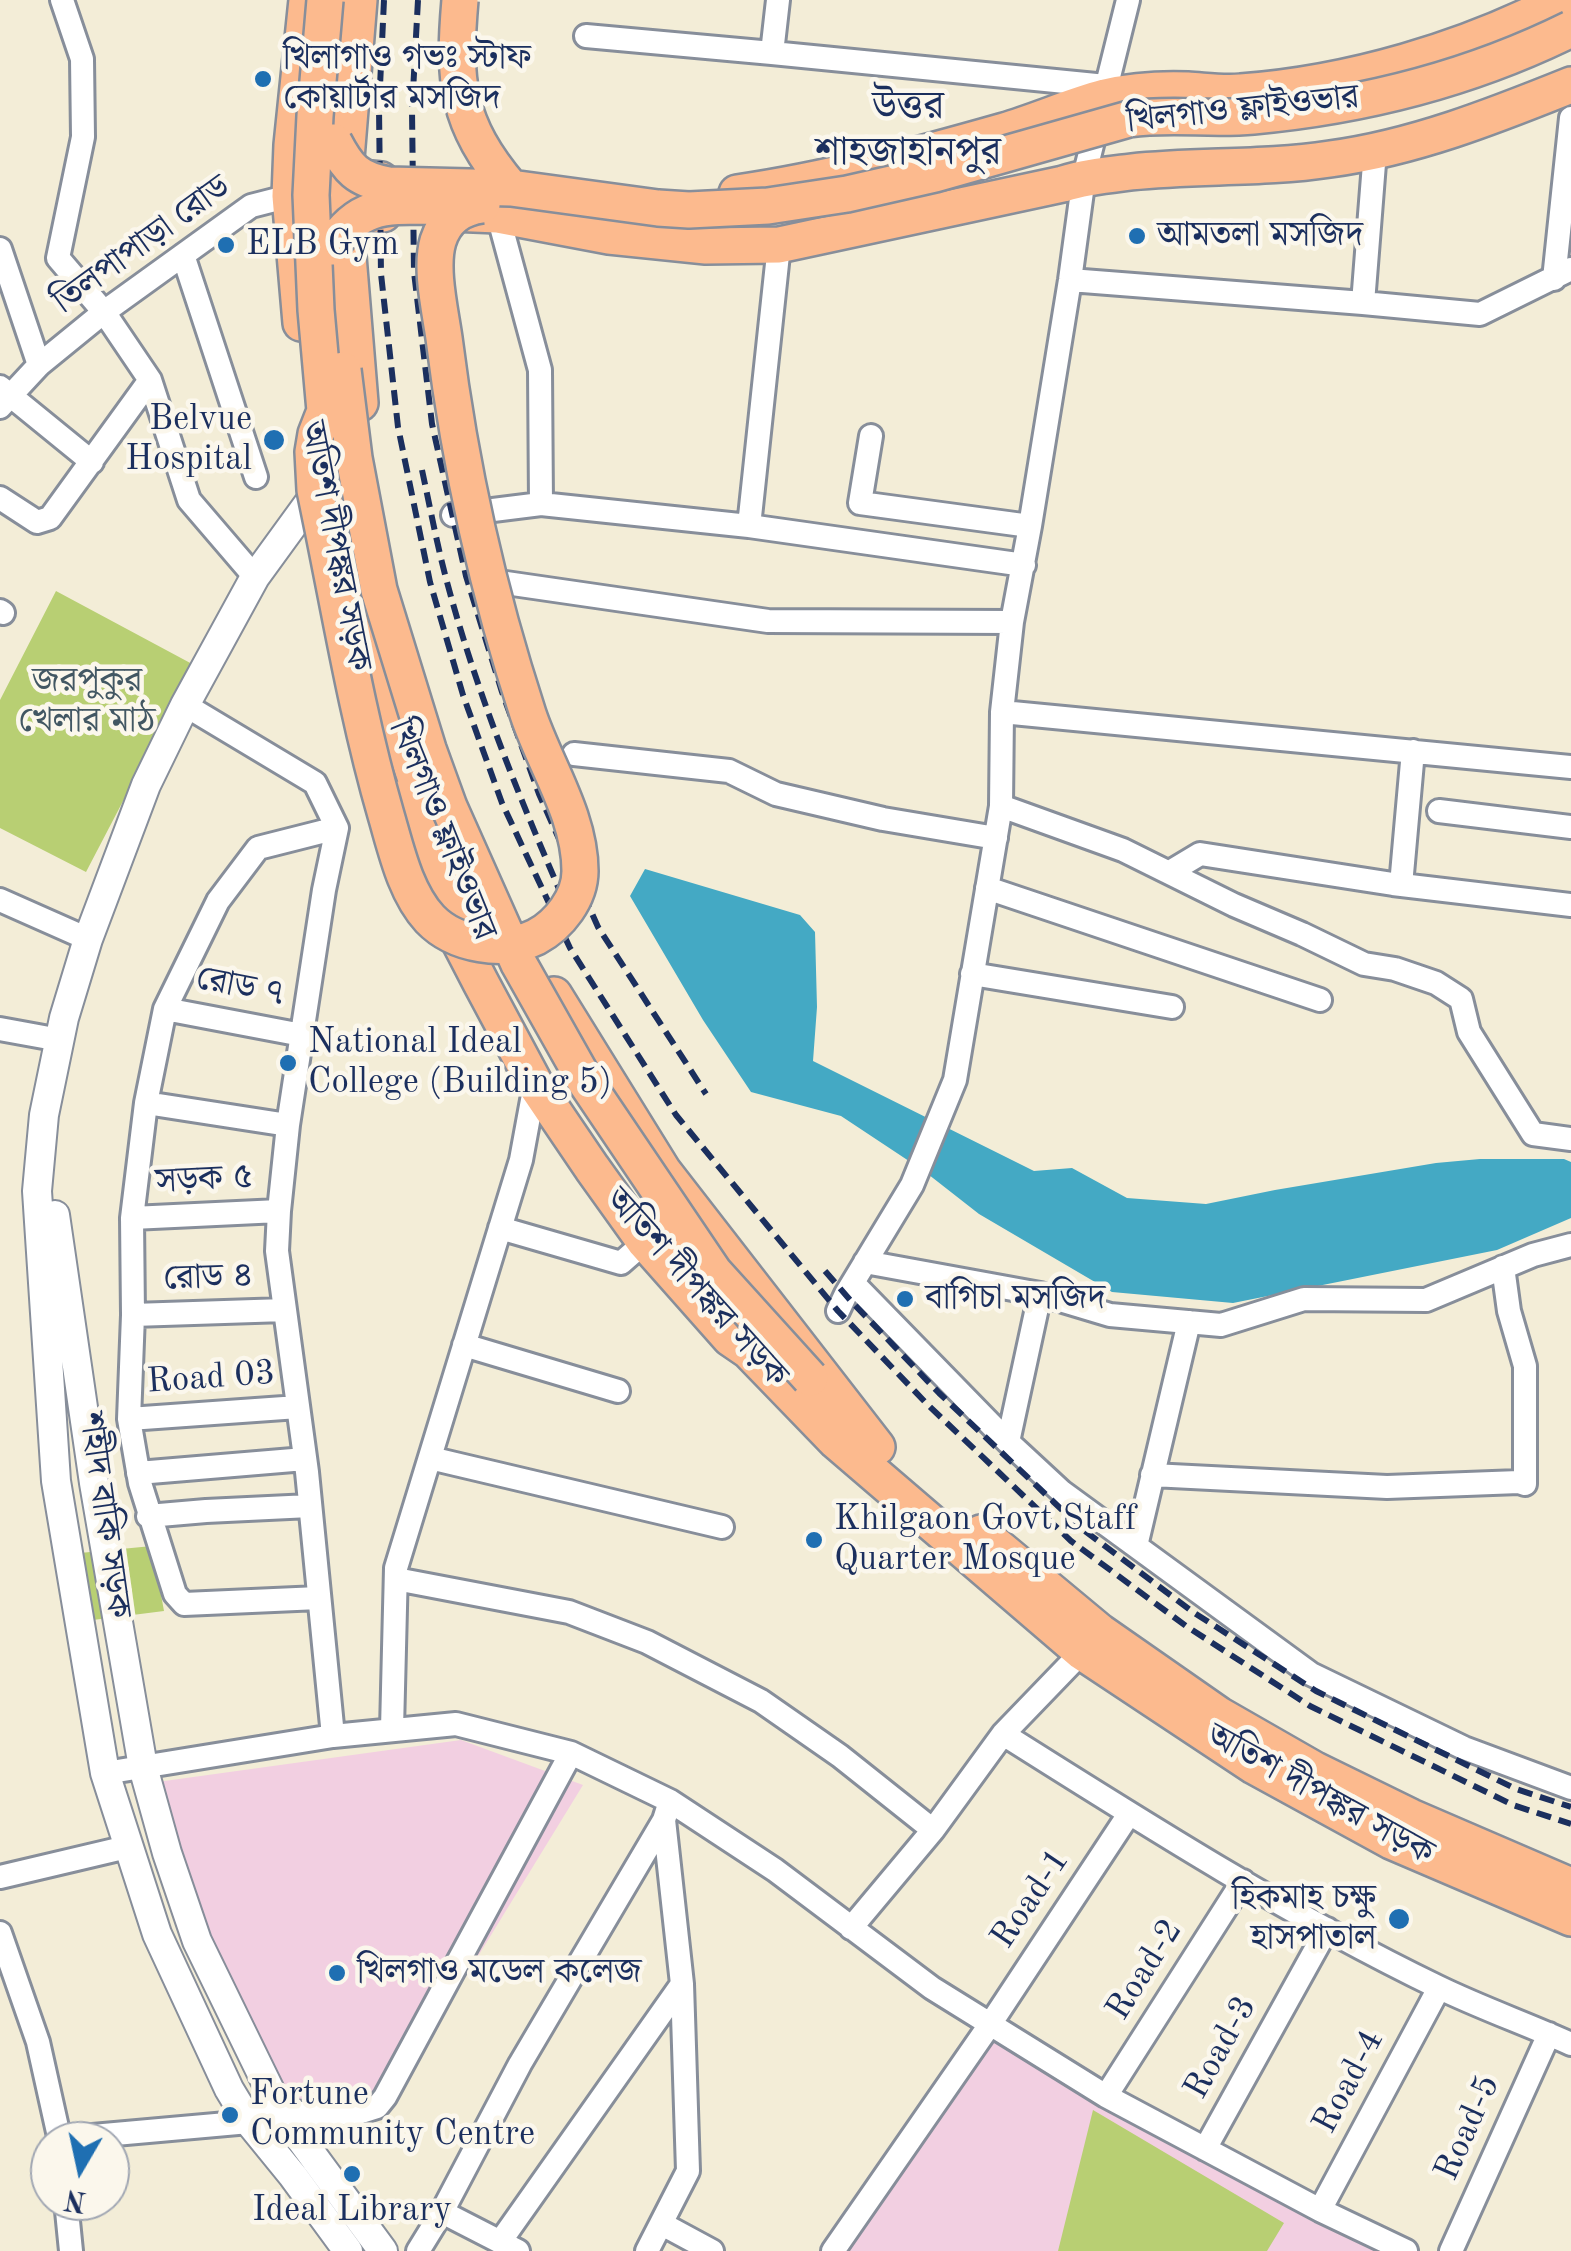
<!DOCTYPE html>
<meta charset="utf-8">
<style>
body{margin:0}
#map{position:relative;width:1571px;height:2251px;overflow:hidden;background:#f3edd7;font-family:"Old Standard TT",serif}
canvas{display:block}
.north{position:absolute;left:30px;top:2121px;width:100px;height:100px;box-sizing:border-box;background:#fbf7ec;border:2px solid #a1a7b3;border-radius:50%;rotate:189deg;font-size:28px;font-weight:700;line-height:40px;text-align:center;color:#1b2f5e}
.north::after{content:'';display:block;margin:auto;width:35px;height:45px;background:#1f6fb2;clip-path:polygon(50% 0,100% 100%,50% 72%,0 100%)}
</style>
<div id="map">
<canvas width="1571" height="2251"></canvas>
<div class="north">N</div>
</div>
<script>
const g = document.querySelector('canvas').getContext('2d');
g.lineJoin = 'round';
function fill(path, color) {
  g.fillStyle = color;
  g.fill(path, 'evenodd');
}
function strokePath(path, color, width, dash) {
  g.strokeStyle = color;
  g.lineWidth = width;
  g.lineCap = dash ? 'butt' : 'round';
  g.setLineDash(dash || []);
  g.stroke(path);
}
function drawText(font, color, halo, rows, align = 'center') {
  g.font = font + ' "Old Standard TT","Noto Serif Bengali",serif';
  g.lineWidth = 9;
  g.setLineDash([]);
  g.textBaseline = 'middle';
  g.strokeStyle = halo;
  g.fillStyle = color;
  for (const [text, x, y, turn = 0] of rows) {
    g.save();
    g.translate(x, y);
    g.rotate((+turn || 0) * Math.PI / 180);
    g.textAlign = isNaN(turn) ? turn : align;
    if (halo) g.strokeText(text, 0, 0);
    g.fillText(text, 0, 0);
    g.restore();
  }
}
const built = new Path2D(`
 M461 1740 583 1785 385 2108 285 2109 233 2030 150 1783Z
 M991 2023 1293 2208 1386 2251H835Z`);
const green = new Path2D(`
 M56 591 194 665 86 872 0 828V700Z
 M152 1546 164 1611 93 1620 80 1553Z
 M1093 2110 1284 2223 1267 2251H1058Z`);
const water = new Path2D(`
 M645 869 800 915 815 932 817 1007 813 1061 1034 1171 1072 1168 1127 1198 1206 1204 1275 1190 1436 1163 1480 1159H1564L1571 1162V1218L1497 1250 1233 1303 1112 1292 979 1214 924 1171 841 1116 751 1092 703 1020 630 896Z`);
const minor = new Path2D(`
 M62 0 82 59 83 137 58 258 104 312 150 380 189 500 255 577
 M586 36 772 53 778 0
 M772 53 1106 86
 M498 215 540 370 541 504
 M0 249 39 365
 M183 255 256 477
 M1554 279 1571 118
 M1070 280 1363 303 1375 151
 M1363 303 1480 314 1571 269
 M0 387 92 462
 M0 407 39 365 104 312 251 206 290 196
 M871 436 860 503 1030 526
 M0 498 37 522 50 518 150 380
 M453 515 541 504 749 526 1024 565
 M749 526 779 245
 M506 583 768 621 1012 622
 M0 611 3 613
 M185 705 315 783 337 828 324 890 288 1125 279 1211 277 1251 307 1472 333 1736
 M1002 712 1571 767
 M574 754 729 771 776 794 883 819 996 838
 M1001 806 1123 850 1234 905 1302 934 1364 964 1395 969 1436 983 1461 999 1469 1032 1533 1134 1571 1139
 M1439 811 1571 827
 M1170 872 1200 854 1393 884 1571 905
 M1401 885 1413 751
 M987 888 1320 1000
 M0 900 88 939
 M972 974 1172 1007
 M165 1009 302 1035
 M0 1029 60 1040
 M146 1103 288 1125
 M132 1218 279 1211
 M500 1228 621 1263 645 1242
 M865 1262 1040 1294 1110 1315 1221 1325 1304 1299 1426 1300 1533 1255 1571 1245
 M853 1283 1008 1442 1062 1492 1311 1674 1464 1748 1571 1788
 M838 1311 846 1294 912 1185 955 1080 1001 806 1002 712 1012 622 1030 526 1070 280 1084 177 1128 0
 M133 1315 285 1310
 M464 1345 618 1391
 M129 1419 298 1407
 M1008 1442 1040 1294
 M430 1458 722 1527
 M138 1473 305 1459
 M1152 1475 1387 1487 1519 1482 1525 1484V1366L1509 1311 1503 1267
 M148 1516 206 1511 310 1506
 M1136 1546 1189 1322
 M396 1579 569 1612 647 1642 761 1701 840 1756 933 1830
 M319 1598 184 1604 175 1594 140 1483 129 1419 133 1315 132 1218 146 1103 165 1009 218 901 258 848 337 828
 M392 1729 396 1568 521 1160 535 1084
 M1003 1734C1144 1823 1287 1914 1438 1987 1481 2008 1527 2024 1571 2044
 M105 1773 333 1736 456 1724 571 1753 670 1801 775 1870 932 1988 1106 2096 1320 2210 1406 2251
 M0 1877 127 1847
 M851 1928 933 1830 1003 1734 1082 1652
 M0 1933 38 2042 60 2141
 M1106 2096 1243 1881
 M59 2139 249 2122 280 2111 314 2114 358 2113 377 2107 385 2097 571 1753
 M1205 2149 1327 1929
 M66 2201 71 2251
 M1320 2210 1439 1988
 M442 2212 518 2251
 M662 2224 712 2251
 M500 2242 682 1984
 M418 2251 442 2212 520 2064 664 1820 670 1801
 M647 2251 688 2171 682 1984 664 1820
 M833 2251 991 2023 1129 1814
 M1451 2251 1549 2034`);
const tertiary = new Path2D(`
 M319 489 255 577 185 705 146 785 88 939 64 1018 44 1115 37 1191 56 1481 105 1773 157 1934 229 2089 249 2122 293 2176 348 2251
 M55 1215 94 1483 143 1767 167 1853 197 1941 280 2111 383 2251`);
const primary = new Path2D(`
 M359 0 343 195 360 403
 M381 180C344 176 322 173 290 196 319 214 349 215 383 214
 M737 193C827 180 916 156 1004 131 1038 121 1071 106 1105 97 1131 91 1161 89 1188 90 1205 91 1224 94 1241 92 1349 84 1465 50 1561 0
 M450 213 498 215 609 236 706 246 779 245 1063 184C1085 177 1107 175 1131 172 1197 165 1264 169 1330 159 1413 148 1494 116 1571 85
 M301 323 290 196 292 145 307 0
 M325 411C352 584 400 769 478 926
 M396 799 402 821 438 900 481 983 535 1084 592 1168 645 1242 730 1338 749 1351 836 1441 1082 1652 1254 1766 1391 1841 1571 1918
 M554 995 663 1171 877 1447
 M981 1533 1100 1632 1219 1715 1315 1770 1411 1817 1571 1886`);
const rail = new Path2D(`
 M384 0 379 108 381 274 398 427 430 582 463 695 502 803 570 948 676 1115 838 1311 928 1405 1071 1541 1186 1626 1310 1706 1513 1805 1571 1824
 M418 0 412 110 414 272 432 424 466 576 502 692 539 794 598 927 706 1094
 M422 470C430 507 437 545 447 582 478 698 524 809 572 919
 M825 1271 851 1301 939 1393 1081 1528 1193 1612 1316 1691 1516 1789 1571 1807`);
const primaryBridge = new Path2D(`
 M325 0 315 116 311 195 316 310 325 411 316 434 313 452 315 490C338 598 355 708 386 815 396 849 405 892 430 919 455 945 504 953 536 937 559 925 580 898 580 871 580 816 545 765 528 714 488 592 460 466 444 338 440 310 430 268 438 241 445 219 460 208 482 205
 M460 0C453 81 456 123 511 188
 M334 142C348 169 357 179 388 185L511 188 658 208 689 210 768 206 847 194 935 174 1129 119C1170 113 1211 120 1253 116 1362 106 1472 78 1571 29
 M332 247C356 206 383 206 427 206
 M343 370 354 458 379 590 428 749 449 807 519 964 585 1081 714 1272 810 1378`);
const markers = [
 [263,79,10,"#1f6fb2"],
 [1137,236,10,"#1f6fb2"],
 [226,245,10,"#1f6fb2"],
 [274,440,12,"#1f6fb2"],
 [288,1063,10,"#1f6fb2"],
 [905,1299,10,"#1f6fb2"],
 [814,1540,10,"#1f6fb2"],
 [1399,1919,12,"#1f6fb2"],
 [337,1973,10,"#1f6fb2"],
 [230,2115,10,"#1f6fb2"],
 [352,2174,10,"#1f6fb2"]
];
const poiNames = [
 ["খিলাগাও গভঃ স্টাফ",283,59],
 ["কোয়ার্টার মসজিদ",283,99],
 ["আমতলা মসজিদ",1157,236],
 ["ELB Gym",246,245],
 ["Belvue",252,420,"right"],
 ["Hospital",252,460,"right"],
 ["National Ideal",308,1043],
 ["College (Building 5)",308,1083],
 ["বাগিচা মসজিদ",925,1299],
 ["Khilgaon Govt Staff",834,1520],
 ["Quarter Mosque",834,1560],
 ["হিকমাহ চক্ষু",1376,1899,"right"],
 ["হাসপাতাল",1376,1939,"right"],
 ["খিলগাও মডেল কলেজ",357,1973],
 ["Fortune",250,2095],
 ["Community Centre",250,2135],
 ["Ideal Library",352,2211,"center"]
];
const streetNames = [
 ["খিলগাও ফ্লাইওভার",1243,110,-6],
 ["তিলপাপাড়া রোড",142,245,-36],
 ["অতিশ দীপঙ্কর সড়ক",335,546,79],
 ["খিলগাও ফ্লাইওভার",442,830,68],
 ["রোড ৭",240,987,11],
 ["সড়ক ৫",204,1180,-3],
 ["রোড ৪",208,1278,-2],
 ["অতিশ দীপঙ্কর সড়ক",696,1288,48],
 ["Road 03",211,1378,-4],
 ["শহীদ বাকি সড়ক",104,1515,82],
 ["অতিশ দীপঙ্কর সড়ক",1320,1795,29],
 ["Road-1",1031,1899,-56],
 ["Road-2",1145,1970,-58],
 ["Road-3",1221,2048,-61],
 ["Road-4",1349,2082,-62],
 ["Road-5",1468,2128,-66]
];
const parkNames = [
 ["জরপুকুর",87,682],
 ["খেলার মাঠ",87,722]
];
const quarterNames = [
 ["উত্তর",908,108],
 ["শাহজাহানপুর",908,154]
];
fill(built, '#f2cfe1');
fill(green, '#b8cf73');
fill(water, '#44a9c4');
strokePath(minor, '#878e9a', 28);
strokePath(tertiary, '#878e9a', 32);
strokePath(primary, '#878e9a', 40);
strokePath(minor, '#fff', 22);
strokePath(tertiary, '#fff', 28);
strokePath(primary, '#fcba8e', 35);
strokePath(rail, '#1b2f5e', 6, [15, 8]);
strokePath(primaryBridge, '#878e9a', 40, []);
strokePath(primaryBridge, '#fcba8e', 35);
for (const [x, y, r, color] of markers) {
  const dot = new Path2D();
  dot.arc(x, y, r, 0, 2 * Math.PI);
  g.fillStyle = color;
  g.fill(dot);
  strokePath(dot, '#fbf7ec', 4);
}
drawText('35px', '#1b2f5e', '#fbf7ec', poiNames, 'left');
drawText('35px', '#1b2f5e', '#fbf7ec', streetNames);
drawText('35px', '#425763', '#fbf7ec', parkNames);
drawText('40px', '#1b2f5e', '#fbf7ec', quarterNames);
</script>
